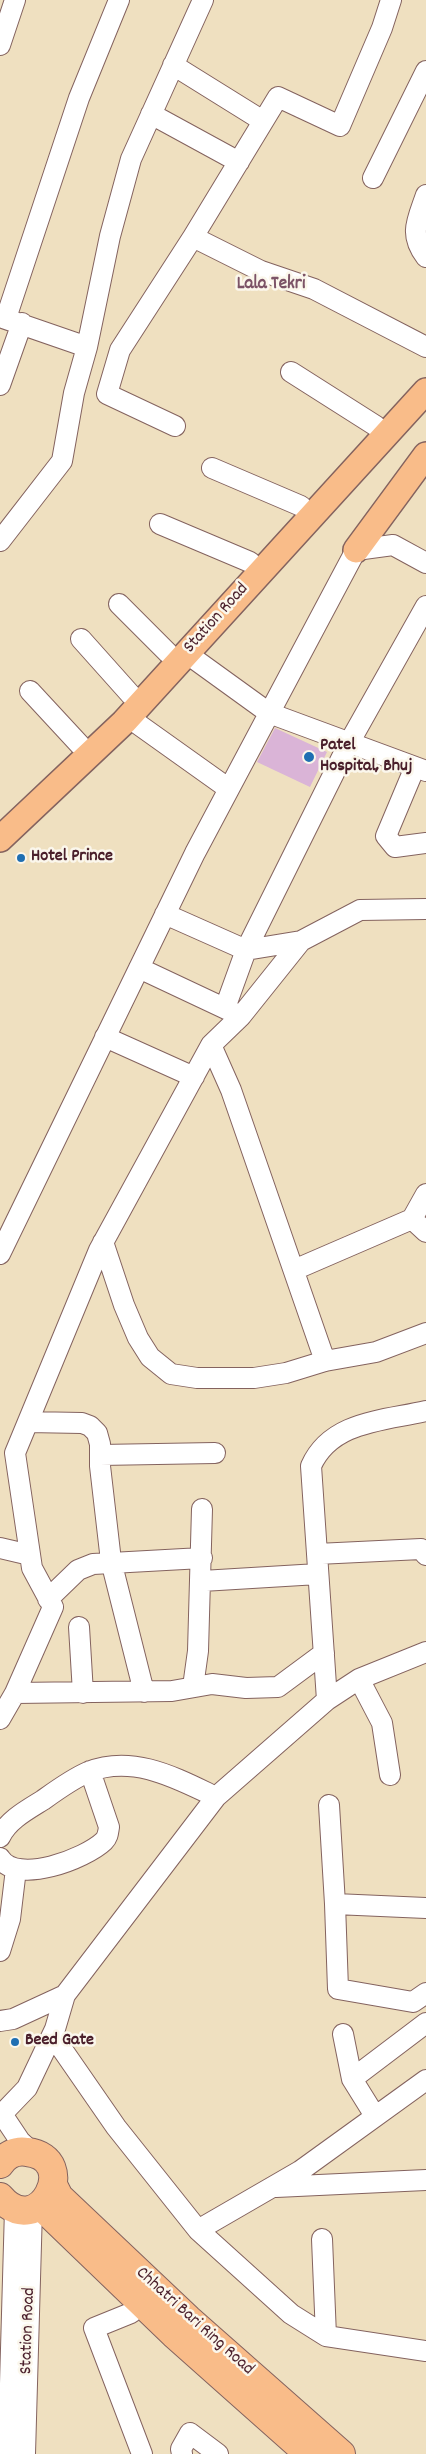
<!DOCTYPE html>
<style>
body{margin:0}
canvas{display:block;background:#efe0c0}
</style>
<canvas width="426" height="2454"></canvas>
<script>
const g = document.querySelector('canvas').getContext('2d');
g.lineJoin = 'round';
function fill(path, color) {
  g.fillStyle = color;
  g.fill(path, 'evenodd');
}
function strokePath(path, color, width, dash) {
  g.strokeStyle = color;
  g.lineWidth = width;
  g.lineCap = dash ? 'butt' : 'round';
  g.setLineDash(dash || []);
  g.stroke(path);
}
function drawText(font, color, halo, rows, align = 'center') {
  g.font = font + ' Dekko,sans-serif';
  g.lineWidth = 5;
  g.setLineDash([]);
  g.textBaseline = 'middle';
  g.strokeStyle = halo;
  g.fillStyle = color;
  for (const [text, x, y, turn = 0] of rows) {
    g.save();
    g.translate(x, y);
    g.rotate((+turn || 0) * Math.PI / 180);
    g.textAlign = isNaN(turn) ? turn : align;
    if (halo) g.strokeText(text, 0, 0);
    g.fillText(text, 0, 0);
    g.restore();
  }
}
const building = new Path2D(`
 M275 728 327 752 310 787 257 762Z`);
const minor = new Path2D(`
 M0 45 15 0
 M173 65 263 121
 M151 114 239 162
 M373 178 426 71
 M426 195C418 219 408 234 426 257
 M193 237 278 97 340 126 382 28 391 0
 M0 317 87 347
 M6 318 79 98 119 0
 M291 372 376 426
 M0 385 22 323
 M175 426 107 394 120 350 193 237 261 271 314 289 426 347
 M212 468 301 506
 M160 524 250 562
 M0 541 62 461 74 393 87 347 110 236 131 159 203 0
 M119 604 168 653
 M81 639 131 695
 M186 653 269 713 426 771
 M30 691 80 745
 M128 717 229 789
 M415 767 386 836 395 847 426 843
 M165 914 246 950 301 941 360 910 426 909
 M139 968 241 1016 301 941
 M225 1008 246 950 349 743 426 606
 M105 1037 194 1077
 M211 1045 231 1090 325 1361
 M412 1219 426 1232
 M103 1242 124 1305 138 1338 150 1357 171 1374 197 1378H254L286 1373 325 1361 376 1352 426 1333
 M0 1254 195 853 356 550 393 545 426 563
 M294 1270 412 1219 426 1194
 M28 1422 82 1423 90 1426 97 1433 100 1444V1466L111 1561 144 1692
 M100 1455 215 1453
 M0 1548 30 1555
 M317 1554 421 1549 426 1555
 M202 1581 318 1574
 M48 1599 78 1570 93 1564 202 1558
 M79 1627 83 1693
 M359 1679 382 1723 390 1775
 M193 1687 198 1651 202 1509
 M15 1693 172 1691 212 1684 246 1688 278 1687 324 1653
 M327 1700 311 1466C331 1421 383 1421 426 1411
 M0 1719 15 1693 53 1607 32 1568 15 1453 99 1250 211 1045 241 1016
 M329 1805 335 1904 426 1908
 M0 1837C8 1820 27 1810 43 1800 57 1790 72 1779 88 1772 133 1754 176 1778 216 1797
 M0 1858C17 1885 85 1859 104 1841 108 1837 108 1833 109 1827L90 1771
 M335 1904 338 1989 413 2002 426 1993
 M0 1951 10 1919 16 1869
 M0 2021 13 2019 65 1995
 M343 2034 352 2079 375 2116
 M53 2036 116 2127 198 2230 291 2314 326 2336 426 2351
 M352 2079 426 2023
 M33 2153 20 2141 2 2114 27 2088 55 2029 65 1995 216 1797 327 1700 359 1679 426 1652
 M276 2187 426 2180
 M198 2230 300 2171 426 2080
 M322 2239 326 2336
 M131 2313 94 2328 142 2454
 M8 2454 15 2209
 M25 2454 32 2209
 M182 2454 181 2449 190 2433 218 2454`);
const major = new Path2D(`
 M356 550 426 455
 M0 839 124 722 426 391`);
const highway = new Path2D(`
 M0 2164C6 2155 16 2150 27 2152 82 2158 39 2243 0 2197
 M53 2185 59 2197 188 2319 341 2454
 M40 2205 174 2334 309 2454`);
const markers = [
 [309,757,6,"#1f6fb2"],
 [21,858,5,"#1f6fb2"],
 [15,2042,5,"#1f6fb2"]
];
const streetNames = [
 ["Station Road",217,619,-48],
 ["Chhatri Bari Ring Road",194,2322,42],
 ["Station Road",29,2331,-88]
];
const poiNames = [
 ["Patel",320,747],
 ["Hospital, Bhuj",320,768],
 ["Hotel Prince",31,858],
 ["Beed Gate",25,2042]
];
const neighbourhoodNames = [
 ["Lala Tekri",271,285]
];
fill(building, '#dab4d7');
strokePath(minor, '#84635f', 22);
strokePath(major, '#84635f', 28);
strokePath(highway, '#84635f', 30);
strokePath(minor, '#fff', 20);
strokePath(major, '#f9bc89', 25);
strokePath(highway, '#f9bc89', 28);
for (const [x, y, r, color] of markers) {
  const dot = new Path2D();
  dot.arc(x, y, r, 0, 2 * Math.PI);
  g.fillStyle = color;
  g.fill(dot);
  strokePath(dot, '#fbf7ec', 2);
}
drawText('18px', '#4a1f2b', '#fbf7ec', streetNames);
drawText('bold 18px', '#4a1f2b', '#fbf7ec', poiNames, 'left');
drawText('bold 19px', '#7c5367', '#fbf7ec', neighbourhoodNames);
</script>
